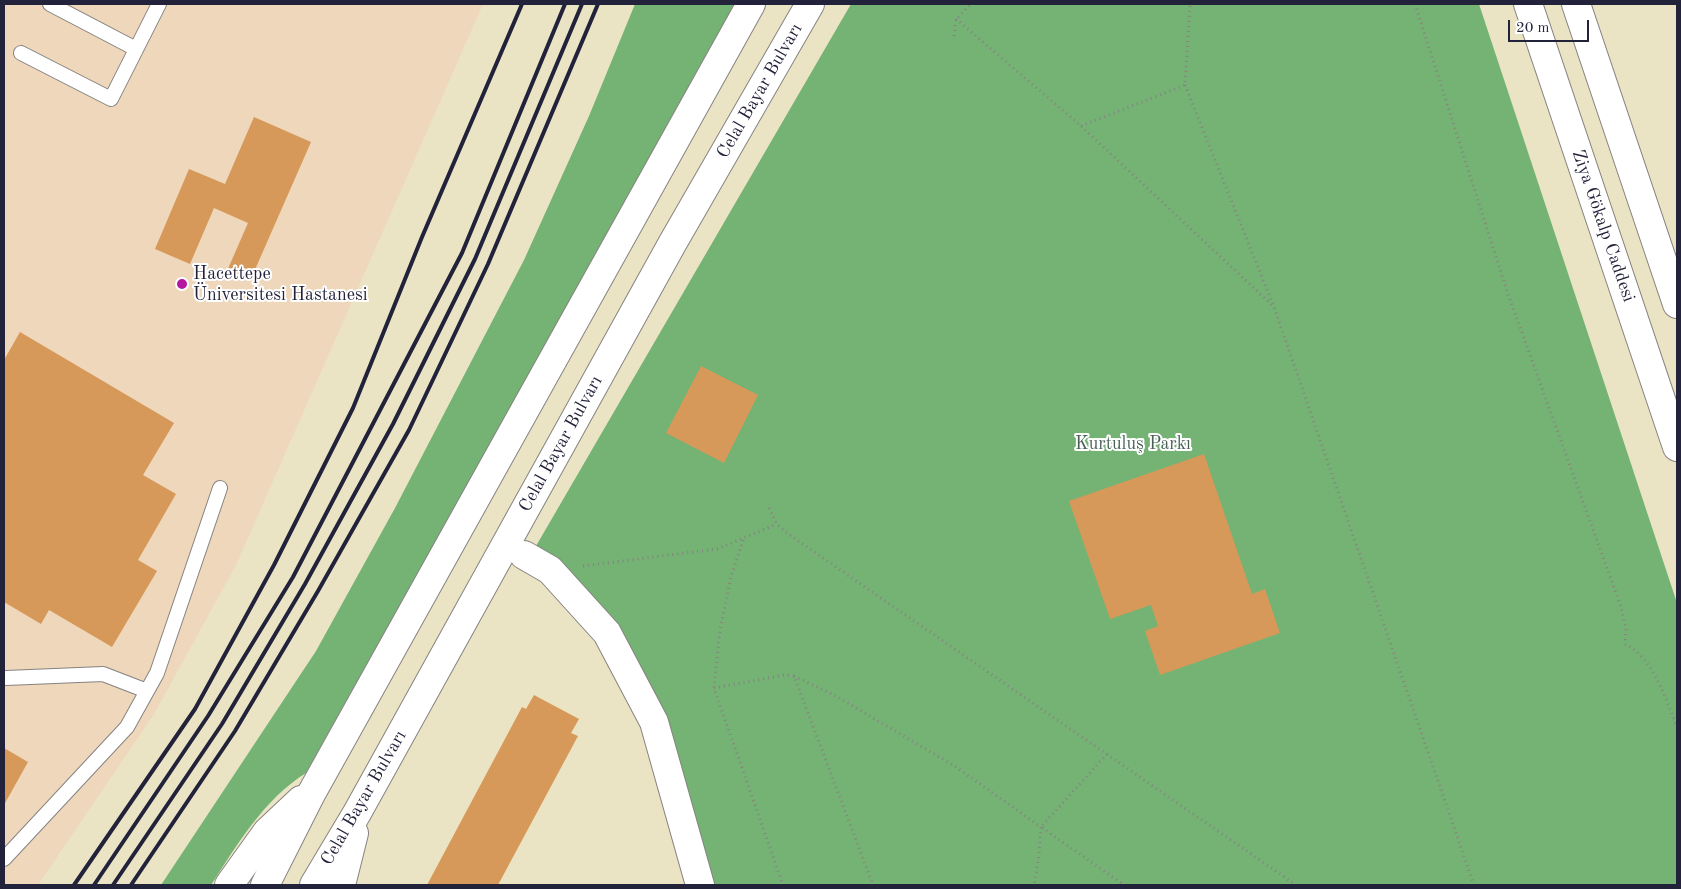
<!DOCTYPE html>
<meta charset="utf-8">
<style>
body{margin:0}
#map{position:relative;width:1681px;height:889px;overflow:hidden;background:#eae4c4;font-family:"Old Standard TT",serif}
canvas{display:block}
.frame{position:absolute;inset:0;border:5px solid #22223b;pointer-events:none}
.scale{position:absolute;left:1508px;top:20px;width:81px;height:22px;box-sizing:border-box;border:2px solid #22223b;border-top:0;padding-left:6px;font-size:15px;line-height:18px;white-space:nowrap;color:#22223b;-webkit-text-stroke:4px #fff;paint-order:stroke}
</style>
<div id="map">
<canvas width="1681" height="889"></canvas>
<div class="frame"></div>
<div class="scale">20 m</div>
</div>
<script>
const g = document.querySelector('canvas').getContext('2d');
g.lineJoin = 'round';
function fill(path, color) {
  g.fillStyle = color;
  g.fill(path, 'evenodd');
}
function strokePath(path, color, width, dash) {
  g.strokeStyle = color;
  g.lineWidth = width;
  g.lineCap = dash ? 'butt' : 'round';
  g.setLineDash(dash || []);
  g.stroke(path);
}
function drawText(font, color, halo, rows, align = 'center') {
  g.font = font + ' "Old Standard TT",serif';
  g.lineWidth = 4;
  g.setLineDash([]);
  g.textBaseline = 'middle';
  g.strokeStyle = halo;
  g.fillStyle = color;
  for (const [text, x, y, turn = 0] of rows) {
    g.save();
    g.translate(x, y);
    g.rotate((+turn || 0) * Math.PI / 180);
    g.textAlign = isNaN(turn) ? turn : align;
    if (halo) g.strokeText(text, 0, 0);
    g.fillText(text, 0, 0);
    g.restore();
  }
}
const built = new Path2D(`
 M4 4H483L236 565 154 714 38 885H4Z`);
const forest = new Path2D(`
 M635 4H736L306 773C264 799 237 845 211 885H161L316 651 395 508 524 260 589 116Z
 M851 4H1479L1677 603V885H700L607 633 529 558Z`);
const building = new Path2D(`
 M254 117 311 142 250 281 227 271 248 223 214 208 190 264 155 249 189 169 225 184Z
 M20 332 174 423 143 475 176 494 138 560 157 571 112 647 49 610 41 624 4 602V360Z
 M701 366 758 395 724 463 666 433Z
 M1204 454 1252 594 1265 589 1280 633 1160 675 1145 631 1158 626 1151 605 1110 619 1069 501Z
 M534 695 579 719 571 733 578 736 498 885H427L522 707 526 709Z
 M4 748 28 762 4 805Z`);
const path = new Path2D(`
 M1415 4 1508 294 1621 607 1626 629 1625 644C1653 658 1666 699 1677 727
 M956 19 1081 126 1273 306
 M954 36 956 19 971 4
 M1185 85 1274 307 1474 885
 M1081 126 1185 85 1190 4
 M769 508 777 524 784 531 1296 885
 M743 540 731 577 720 630 714 688 783 885
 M583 566 717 549 777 524
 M794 676 836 696 956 767 1041 827 1039 855 1034 885
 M714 688 784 675 794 676 873 885
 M1107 754 1041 827 1124 885`);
const service = new Path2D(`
 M50 4 136 49
 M21 53 111 99 159 4
 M6 678 103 674 147 691
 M4 859 127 727 157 673 220 488`);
const secondary = new Path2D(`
 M524 555 550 570 607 633 654 722 700 885`);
const primary = new Path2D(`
 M1528 4 1677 447
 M1576 4 1677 304
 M229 885 267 832 301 800
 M265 885 311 794 751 4
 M314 885 357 813 672 244 810 4
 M341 885 354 833`);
const rail = new Path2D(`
 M74 885 195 709 274 565 353 408 422 237 522 4
 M94 885 208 716 293 577 462 253 565 4
 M113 885 222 724 305 584 393 424 475 259 582 4
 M131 885 235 731 318 591 409 430 488 264 598 4`);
const markers = [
 [182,284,6,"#b5179e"]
];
const streetNames = [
 ["Celal Bayar Bulvarı",760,91,-60],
 ["Ziya Gökalp Caddesi",1603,226,71],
 ["Celal Bayar Bulvarı",561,444,-61],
 ["Celal Bayar Bulvarı",364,798,-60]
];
const poiNames = [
 ["Hacettepe",193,274],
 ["Üniversitesi Hastanesi",193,295]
];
const parkNames = [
 ["Kurtuluş Parkı",1133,444]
];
fill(built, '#eed7bb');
fill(forest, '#74b374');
fill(building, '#d69959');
strokePath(service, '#868380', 16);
strokePath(secondary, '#868380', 30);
strokePath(primary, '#868380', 30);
strokePath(path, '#868380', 3, [1, 4]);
strokePath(service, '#fff', 14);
strokePath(secondary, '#fff', 28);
strokePath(primary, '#fff', 28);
strokePath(rail, '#22223b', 4);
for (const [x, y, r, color] of markers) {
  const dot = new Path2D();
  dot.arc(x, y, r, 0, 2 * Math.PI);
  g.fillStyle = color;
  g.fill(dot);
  strokePath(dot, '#fff', 2);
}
drawText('18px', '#22223b', '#fff', streetNames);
drawText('18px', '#22223b', '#fff', poiNames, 'left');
drawText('18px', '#485f56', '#fff', parkNames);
</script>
